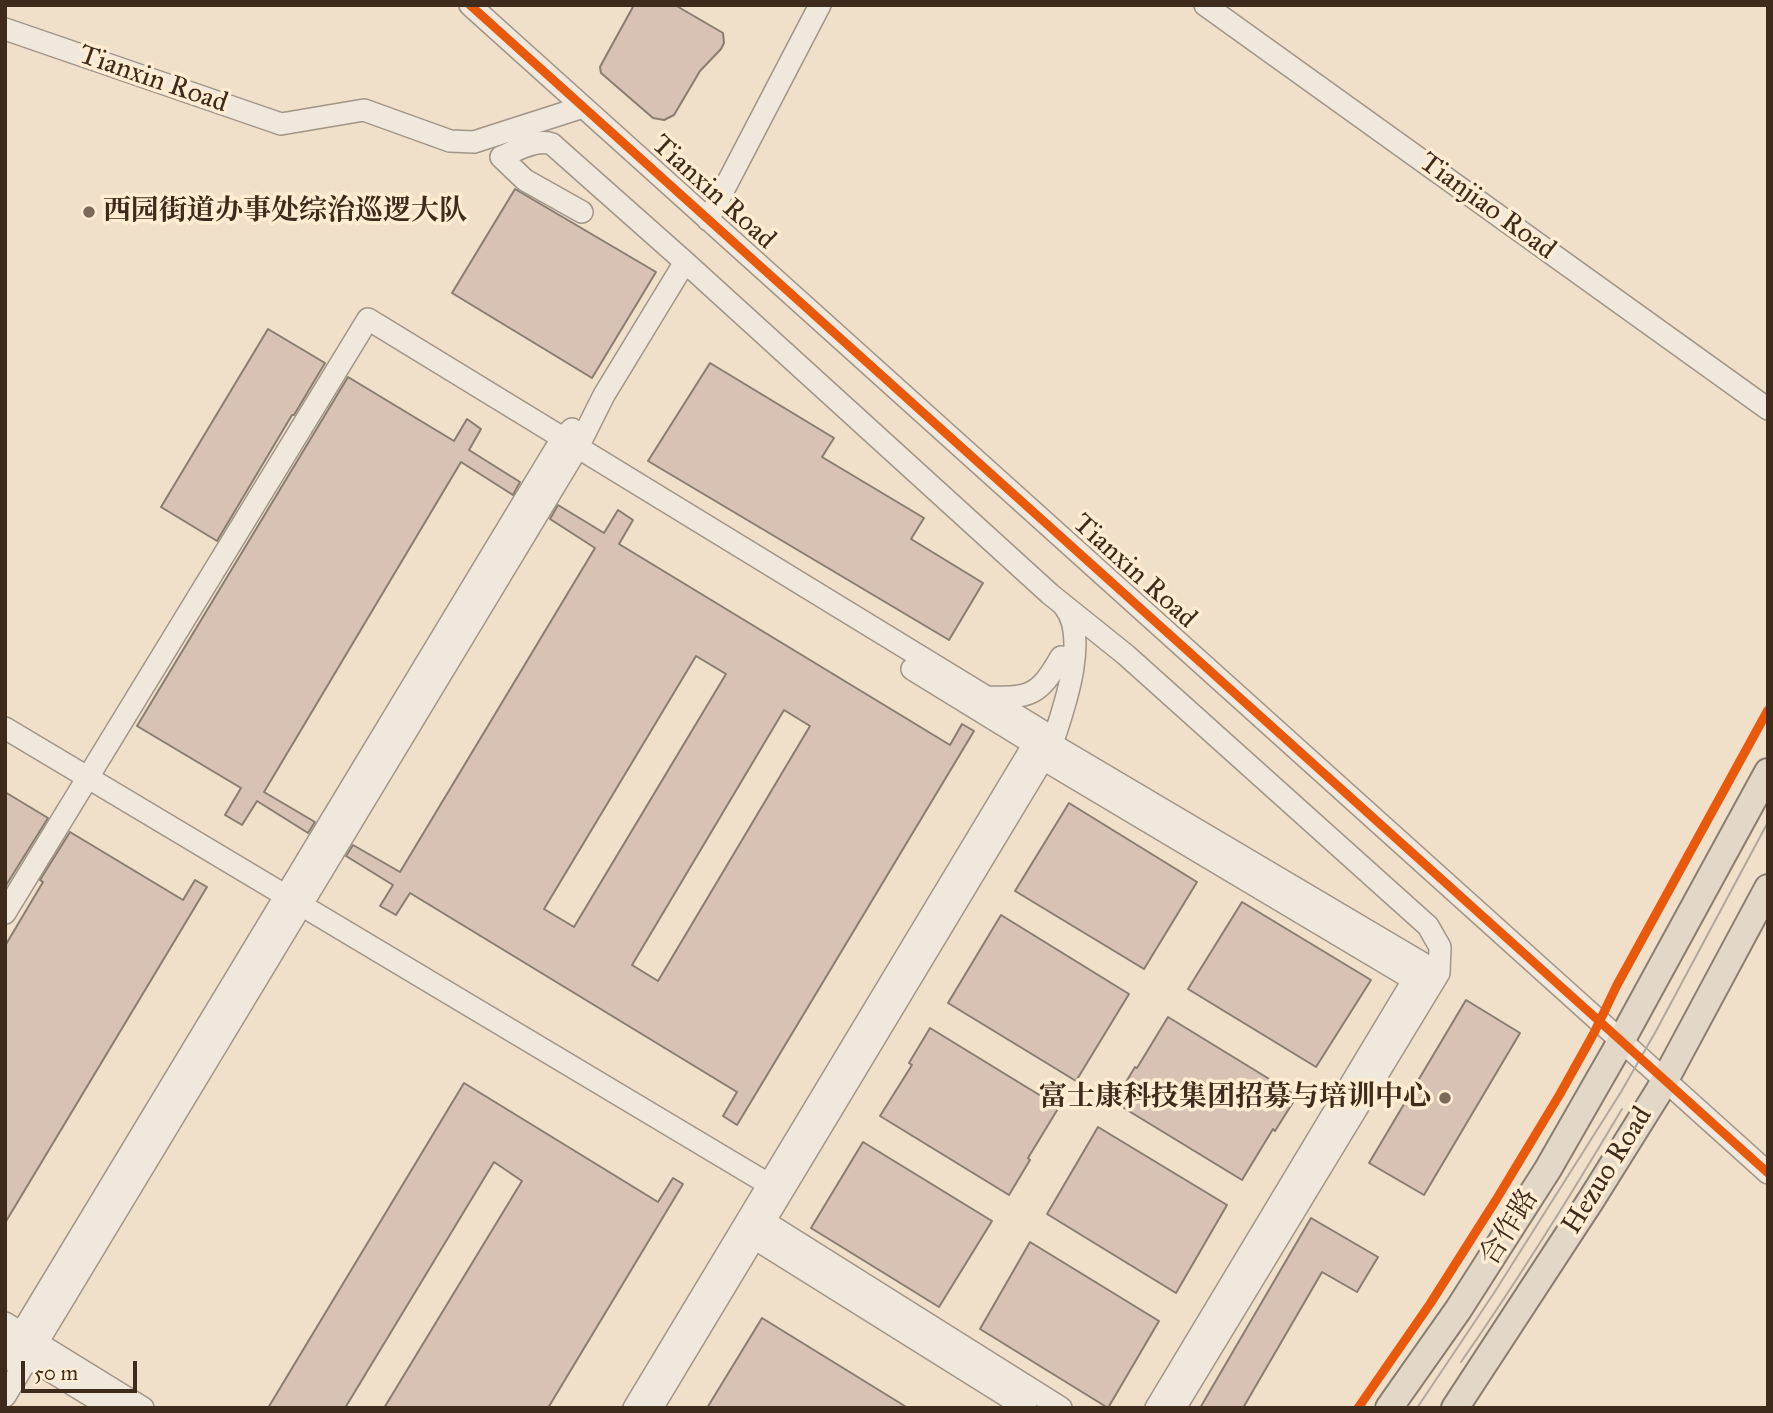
<!DOCTYPE html>
<meta charset="utf-8">
<style>
body{margin:0}
#map{position:relative;width:1773px;height:1413px;overflow:hidden;background:#f0dfc9;font-family:"IM FELL Great Primer",serif}
canvas{display:block}
.frame{position:absolute;inset:0;border:7px solid #3e2b1c;pointer-events:none}
.scale{position:absolute;left:21px;top:1361px;width:116px;height:32px;box-sizing:border-box;border:4px solid #3e2b1c;border-top:0;padding-left:9px;font-size:21px;line-height:24px;white-space:nowrap;color:#3e2b1c;-webkit-text-stroke:5px #ffecd2;paint-order:stroke}
</style>
<div id="map">
<canvas width="1773" height="1413"></canvas>
<div class="frame"></div>
<div class="scale">50 m</div>
</div>
<script>
const g = document.querySelector('canvas').getContext('2d');
g.lineJoin = 'round';
function fill(path, color) {
  g.fillStyle = color;
  g.fill(path, 'evenodd');
}
function strokePath(path, color, width, dash) {
  g.strokeStyle = color;
  g.lineWidth = width;
  g.lineCap = dash ? 'butt' : 'round';
  g.setLineDash(dash || []);
  g.stroke(path);
}
function drawText(font, color, halo, rows, align = 'center') {
  g.font = font + ' "IM FELL Great Primer","Noto Serif SC",serif';
  g.lineWidth = 7;
  g.setLineDash([]);
  g.textBaseline = 'middle';
  g.strokeStyle = halo;
  g.fillStyle = color;
  for (const [text, x, y, turn = 0] of rows) {
    g.save();
    g.translate(x, y);
    g.rotate((+turn || 0) * Math.PI / 180);
    g.textAlign = isNaN(turn) ? turn : align;
    if (halo) g.strokeText(text, 0, 0);
    g.fillText(text, 0, 0);
    g.restore();
  }
}
const building = new Path2D(`
 M634 5H675L723 33 724 43 721 49 700 71 674 115 664 120 653 118 601 73 600 67 607 54Z
 M515 189 656 272 592 378 452 293Z
 M268 329 325 363 294 415H292L217 541 161 507Z
 M710 363 834 438 822 457 924 518 911 539 983 583 949 640 648 461Z
 M348 377 454 441 467 419 481 429 469 450 520 482 513 495 461 462 264 792 315 822 308 833 257 801 242 825 225 815 241 788 137 726Z
 M558 505 604 533 618 510 633 520 619 544 950 745 962 724 974 731 737 1125 723 1116 737 1092 410 893 396 915 380 906 393 885 346 856 353 845 400 872 595 548 550 519ZM696 656 726 674 574 927 544 909ZM784 710 810 726 658 981 632 965Z
 M5 792 48 818 5 887Z
 M1069 803 1197 882 1144 969 1015 891Z
 M70 832 183 900 195 880 207 887 5 1223V946L43 882 40 880Z
 M1242 902 1371 980 1316 1067 1188 989Z
 M1001 915 1129 994 1076 1081 948 1003Z
 M1466 1000 1520 1033 1424 1195 1369 1163Z
 M1168 1017 1297 1096 1275 1131 1273 1129 1242 1180 1114 1102 1135 1067 1137 1068Z
 M930 1028 1059 1107 1028 1158 1030 1160 1009 1195 880 1116 912 1065 909 1063Z
 M464 1083 658 1202 673 1178 683 1184 548 1408H384L522 1181 494 1162 345 1408H268Z
 M1098 1127 1227 1205 1176 1293 1047 1214Z
 M863 1142 992 1221 939 1307 811 1228Z
 M1311 1218 1378 1257 1357 1292 1322 1272 1243 1408H1200Z
 M1030 1242 1159 1321 1108 1408 980 1329Z
 M762 1318 908 1408H707Z`);
const minor = new Path2D(`
 M470 5 1768 1173
 M1205 5 1768 409
 M5 29 281 124 364 110 450 141 474 142 583 107
 M582 212 525 180 501 157C515 151 537 138 552 144L685 262 1050 594 1126 655 1428 926 1440 947 1439 973 1175 1408
 M708 220 820 5
 M912 669 1034 744 1043 759 1429 989
 M987 697C1030 698 1039 696 1061 657
 M5 728 780 1191
 M5 913 368 319 1042 731 1052 744 1439 973
 M754 1215 1061 1408
 M743 1231 1026 1408
 M5 1323 143 1408
 M16 1350 111 1408
 M5 1360 555 450 563 438 572 429
 M5 1396 578 447 604 395 685 262
 M634 1408 1040 734
 M652 1408 1052 744C1063 711 1090 637 1064 606
 M1156 1408 1420 969`);
const major = new Path2D(`
 M1389 1408 1458 1310 1548 1169 1615 1052 1768 772
 M1455 1408 1591 1200 1659 1091 1768 888`);
const tram = new Path2D(`
 M1461 1362C1518 1280 1571 1195 1622 1109
 M1417 1408 1494 1293 1621 1092 1656 1031 1768 822`);
const cycleway = new Path2D(`
 M470 5 1768 1173
 M1358 1408 1430 1304 1496 1200 1560 1094 1594 1033 1617 985 1768 710`);
const markers = [
 [89,212,7,"#7c6a59"],
 [1445,1098,7,"#7c6a59"]
];
const streetNames = [
 ["Tianxin Road",153,80,19],
 ["Tianxin Road",713,193,42],
 ["Tianjiao Road",1487,207,36],
 ["Tianxin Road",1134,572,42],
 ["Hezuo Road",1608,1171,-58],
 ["合作路",1510,1228,-58]
];
const poiNames = [
 ["西园街道办事处综治巡逻大队",103,212],
 ["富士康科技集团招募与培训中心",1431,1098,"right"]
];
fill(building, '#d7c2b3');
strokePath(building, '#887d70', 2);
strokePath(minor, '#a19588', 24);
strokePath(major, '#887d70', 30);
strokePath(minor, '#f0e8dd', 21);
strokePath(major, '#e3d8c8', 26);
strokePath(tram, '#b0a89e', 2);
strokePath(cycleway, '#e8590c', 9);
for (const [x, y, r, color] of markers) {
  const dot = new Path2D();
  dot.arc(x, y, r, 0, 2 * Math.PI);
  g.fillStyle = color;
  g.fill(dot);
  strokePath(dot, '#ffecd2', 2.5);
}
drawText('28px', '#3e2b1c', '#ffecd2', streetNames);
drawText('bold 28px', '#3e2b1c', '#ffecd2', poiNames, 'left');
</script>
